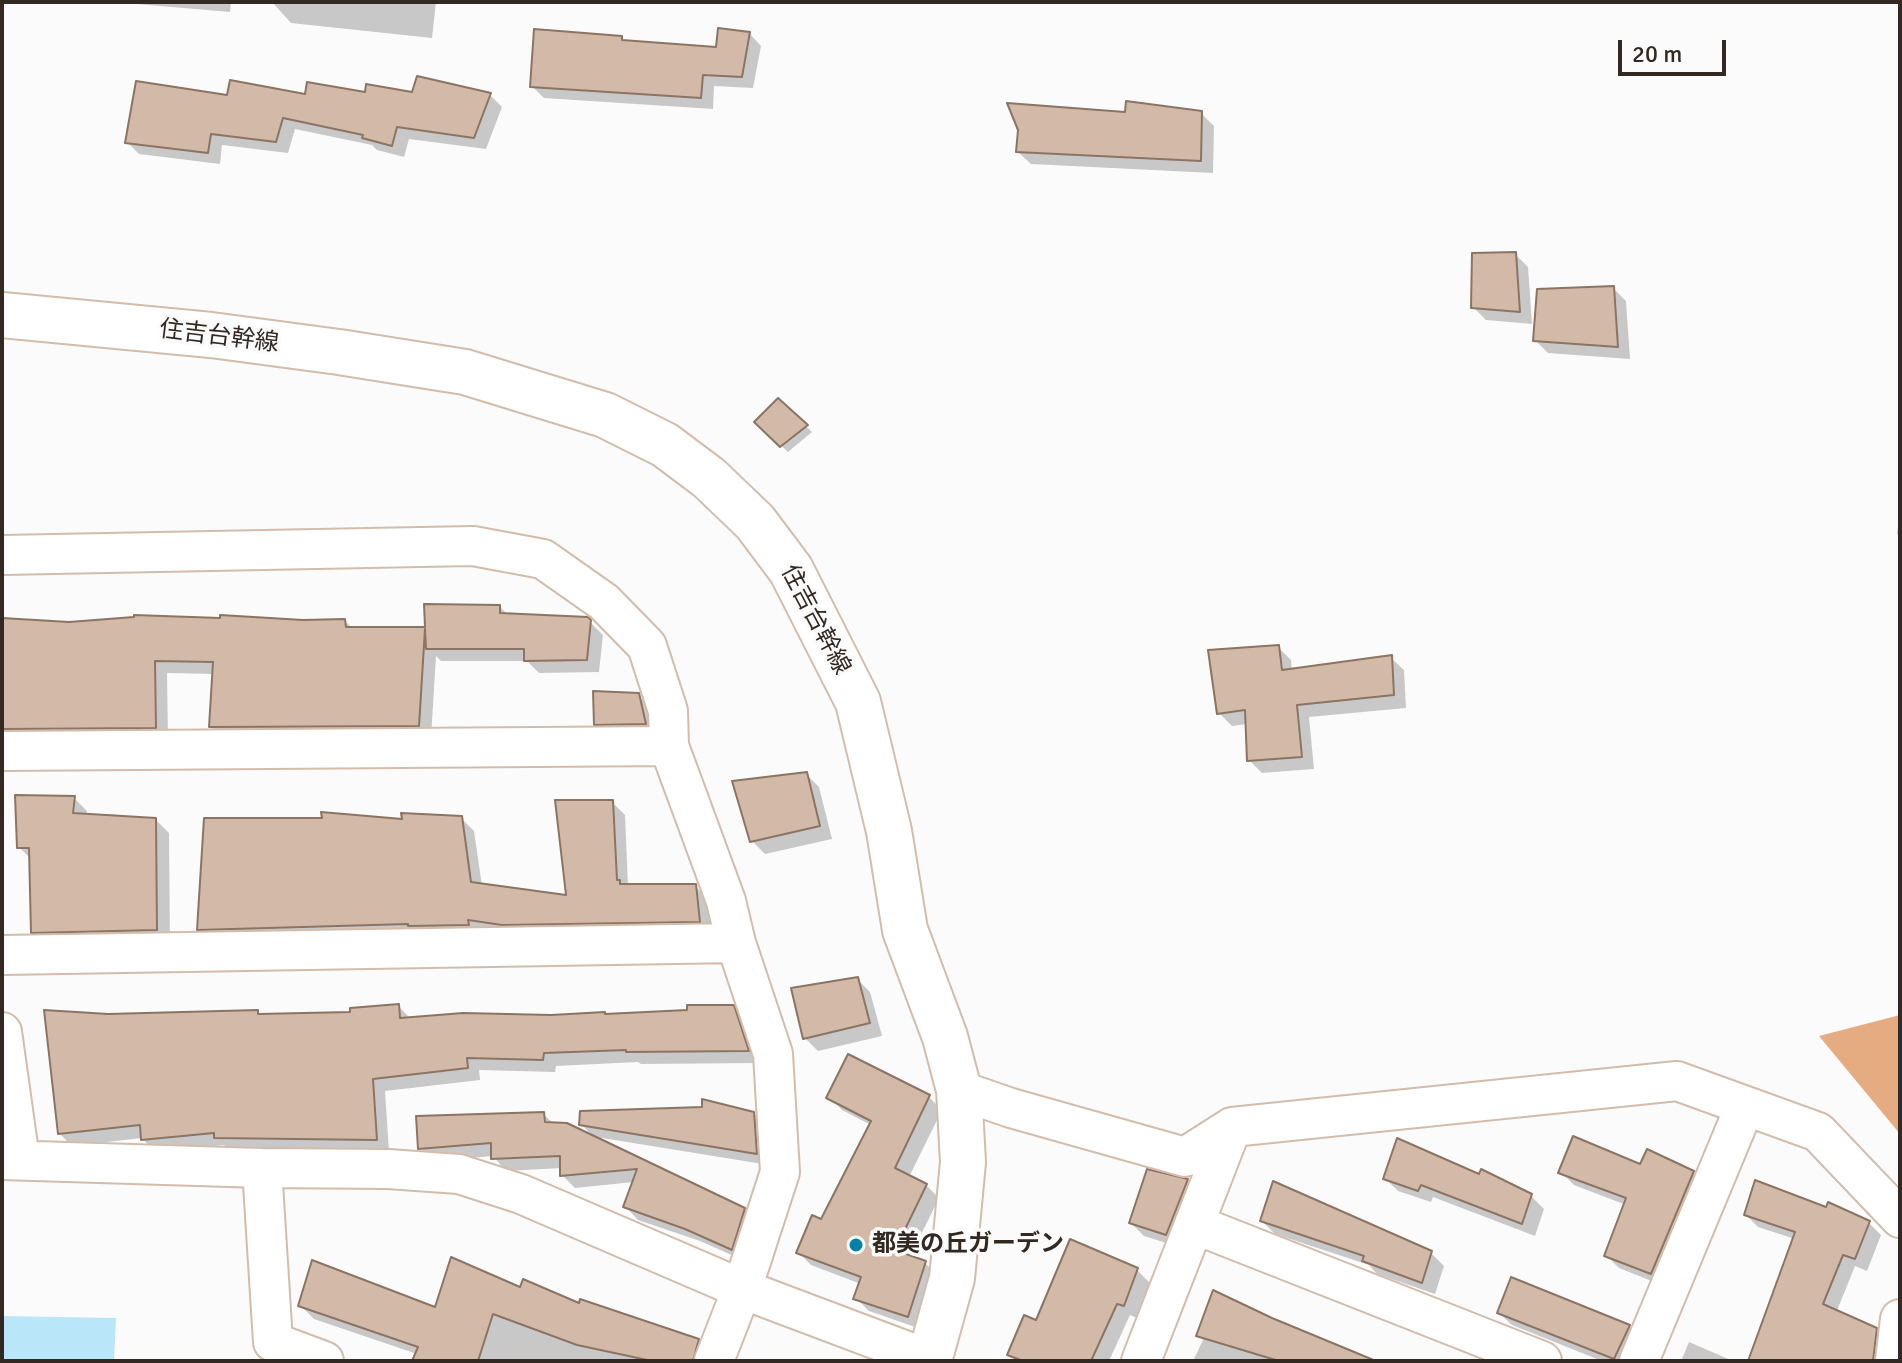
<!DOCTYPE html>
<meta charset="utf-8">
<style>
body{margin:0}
#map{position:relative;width:1902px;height:1363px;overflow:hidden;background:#fbfbfb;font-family:Signika,sans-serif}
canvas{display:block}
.frame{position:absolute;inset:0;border:4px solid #332922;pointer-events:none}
.scale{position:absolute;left:1618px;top:40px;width:108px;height:36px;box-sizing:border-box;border:4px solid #332922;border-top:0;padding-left:10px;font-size:24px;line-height:28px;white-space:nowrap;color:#332922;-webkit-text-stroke:6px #fbfbfb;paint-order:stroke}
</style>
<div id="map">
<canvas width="1902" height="1363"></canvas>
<div class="frame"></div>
<div class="scale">20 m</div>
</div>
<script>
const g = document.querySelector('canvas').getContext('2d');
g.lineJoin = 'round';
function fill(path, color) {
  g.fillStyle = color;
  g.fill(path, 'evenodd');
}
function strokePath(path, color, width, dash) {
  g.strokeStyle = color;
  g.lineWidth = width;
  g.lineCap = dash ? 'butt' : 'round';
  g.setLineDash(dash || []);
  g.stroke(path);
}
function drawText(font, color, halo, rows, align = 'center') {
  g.font = font + ' Signika,"Noto Sans JP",sans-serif';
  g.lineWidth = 7;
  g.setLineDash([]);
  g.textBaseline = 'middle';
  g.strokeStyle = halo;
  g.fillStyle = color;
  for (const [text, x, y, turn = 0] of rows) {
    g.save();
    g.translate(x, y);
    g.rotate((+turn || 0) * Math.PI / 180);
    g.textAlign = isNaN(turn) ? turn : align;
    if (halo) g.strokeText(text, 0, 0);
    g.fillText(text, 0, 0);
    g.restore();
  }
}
const forest = new Path2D(`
 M1900 1015V1134L1819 1036Z`);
const water = new Path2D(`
 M2 1316 116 1318 114 1361H2Z`);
const shadow = new Path2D(`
 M113 2H231L230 12Z
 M272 2H436L432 38 291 23Z
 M750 34 761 46 753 88 714 86 713 109 544 98 532 86 622 38 626 42 718 49Z
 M366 94 490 95 502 107 486 149 409 139 404 157 377 150 372 145 295 129 288 153 222 145 220 164 139 154 127 142 229 98Z
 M1201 113 1214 126 1213 173 1031 164 1018 152 1127 114Z
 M1515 254 1528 267 1532 324 1486 320 1473 307Z
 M1613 288 1626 301 1630 359 1548 353 1535 340Z
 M778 401 812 432 788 452 757 422Z
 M1900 510V537L1897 534Z
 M500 607 508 615 587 619 603 635 599 672 539 673 527 661H441L436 656 431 738 224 740 211 727 215 674 167 673 168 740 2 735V620L69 624 345 621 353 629H427Z
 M1278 647 1291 660 1292 671 1391 658 1404 670 1406 708 1309 717 1314 769 1262 773 1249 760 1247 724 1232 726 1219 713Z
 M638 695 651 708 658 736 609 737 596 724Z
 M806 774 819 787 832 839 765 854 752 841Z
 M74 798 87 811 86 816 156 820 169 833 170 943 46 945 33 932 31 859 19 847Z
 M612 802 625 815 628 886H695L708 899 712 934 212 942 199 929 404 821 461 818 474 831 482 886 568 897Z
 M857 979 870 992 882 1036 818 1051 805 1038Z
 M398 1006 411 1019 606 1016 733 1007 746 1021 760 1063 641 1064 638 1062 556 1066 555 1072 479 1070 480 1080 385 1091 389 1152 229 1150 224 1145 155 1152 142 1138 72 1146 59 1133 108 1016 257 1012 260 1016 352 1014Z
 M829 1097H929L942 1110 909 1177 926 1185 939 1198 910 1257 925 1263 938 1276 921 1329 869 1311 856 1298 861 1284 811 1265 798 1252 822 1221 871 1125 842 1110Z
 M753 1113 766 1126 769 1165 596 1137 744 1209 757 1222 745 1261 700 1241 638 1220 626 1207 634 1182 575 1188 562 1175V1168L506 1171 493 1156 433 1161 420 1148 543 1114 554 1124 594 1137 581 1124Z
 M1641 1167 1693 1173 1706 1186 1664 1286 1619 1268 1606 1255 1626 1205 1574 1185 1561 1172Z
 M1480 1177 1531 1196 1544 1209 1535 1236 1433 1197 1431 1202 1398 1191 1385 1178Z
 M1187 1180 1200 1193 1179 1247 1144 1236 1131 1223Z
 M1746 1215 1869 1223 1881 1235 1867 1271 1855 1266 1836 1313 1876 1330 1888 1343 1887 1361H1750L1795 1239 1758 1227Z
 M1262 1221 1431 1253 1444 1266 1435 1294 1377 1274 1369 1265 1275 1234Z
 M1137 1270 1150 1283 1137 1318 1130 1315 1109 1361H1016L1009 1355 1037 1323Z
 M522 1289 698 1341 711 1354 709 1361H414L417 1354 314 1319 301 1306 436 1310Z
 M1499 1313 1629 1327 1642 1339 1632 1361H1602L1512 1325Z
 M1271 1320 1374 1361H1193L1203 1340 1198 1335Z
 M1689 1342 1733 1361H1681Z`);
const building = new Path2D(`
 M718 28 750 32 742 77 703 75 701 98 530 87 534 29 622 36V40L716 47Z
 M417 76 491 93 474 138 397 127 392 146 362 138 363 135 283 118 276 142 211 134 208 153 125 143 136 81 227 95 230 80 305 94 307 82 365 92 366 84 412 92Z
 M1126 101 1202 111 1201 161 1016 152 1018 130 1007 103 1125 112Z
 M1516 252 1520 312 1471 308 1472 253Z
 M1614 286 1618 347 1533 341 1537 289Z
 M778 398 808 425 780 447 754 422Z
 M424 604 500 605V613L588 617 591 620 587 660 524 661V649H426L425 629 419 726 209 727 213 662 155 661 156 728 2 729V618L69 622 134 617V615L220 618V615L303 620 345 619 346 627H425Z
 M1279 645 1282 670 1392 655 1394 695 1297 705 1302 757 1247 761 1245 710 1217 714 1208 650Z
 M593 691 639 693 646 724 594 725Z
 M807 772 820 826 750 842 732 781Z
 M15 795 75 796 73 813 156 818 157 930 31 933 29 848H17Z
 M555 800H613L617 880H620V884H696L700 922 502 925 468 920 469 925 408 926V924L197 930 204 818H322L321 812 402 819 401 813 462 816 471 882 566 895Z
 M858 977 870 1023 803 1039 791 988Z
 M399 1004 400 1018 463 1013 551 1015 605 1012V1014L687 1010V1005H734L749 1051 626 1052V1050L544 1053 543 1060 467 1058 468 1068 373 1079 377 1140 214 1138V1133L141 1140 140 1125 58 1134 44 1010 108 1014 258 1010V1014L350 1012V1008Z
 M848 1054 930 1095 895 1168 927 1184 895 1250 926 1261 908 1317 853 1299 861 1277 796 1253 812 1215 821 1219 871 1121 826 1098Z
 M702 1099 754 1112 757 1154 579 1125 580 1111 702 1107Z
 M544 1112 545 1122 567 1123 745 1208 732 1250 685 1229 623 1207 637 1169 560 1176V1156L491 1159V1143L418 1149 416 1116Z
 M1573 1136 1640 1164 1647 1149 1694 1171 1651 1274 1604 1256 1626 1198 1558 1173Z
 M1397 1138 1479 1174 1481 1169 1532 1194 1522 1224 1421 1185 1418 1191 1383 1179Z
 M1147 1169 1188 1179 1166 1235 1129 1223Z
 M1755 1180 1826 1207 1828 1202 1870 1221 1855 1259 1843 1255 1823 1304 1877 1328 1873 1361H1748L1795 1232 1744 1215Z
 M1273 1181 1432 1251 1422 1283 1362 1261 1364 1256 1260 1221Z
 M1070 1239 1138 1268 1124 1306 1117 1304 1091 1361H1023L1007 1355 1024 1315 1036 1320Z
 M451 1257 520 1287 523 1279 579 1303 580 1299 699 1339 693 1361H652L577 1345 493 1314 478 1361H412L418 1347 298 1306 312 1260 435 1307Z
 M1511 1277 1630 1325 1614 1359 1497 1313Z
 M1213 1290 1272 1318 1376 1361H1279L1196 1336Z`);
const minor = new Path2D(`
 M2 555 473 546 543 559 604 602 647 646 668 711 669 746 726 901 736 943 773 1054 780 1172 742 1289 714 1361
 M2 751 669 746
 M2 955 736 943
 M2 1032 20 1160
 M959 1090 1011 1108 1185 1157 1232 1127 1677 1081 1818 1132 1900 1218
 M2 1160 262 1168 388 1169 459 1174 521 1194 742 1289 933 1361
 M262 1168 273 1342 324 1361
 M1194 1224 1542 1361
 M1141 1361 1232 1127
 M1639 1361 1745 1106
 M1895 1361 1900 1319`);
const tertiary = new Path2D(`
 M2 315 211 335 339 352 465 372 605 415 665 445 709 478 755 522 791 570 858 702 889 831 905 930 945 1037 959 1090 963 1162 952 1278 929 1361`);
const markers = [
 [856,1245,8,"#0382a7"]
];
const streetNames = [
 ["住吉台幹線",219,337,7],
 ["住吉台幹線",815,620,62]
];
const poiNames = [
 ["都美の丘ガーデン",872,1245]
];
fill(forest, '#e6ac81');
fill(water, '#bae6fa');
fill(shadow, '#0003');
fill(building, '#d3baa8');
strokePath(building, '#8b7463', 2);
strokePath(minor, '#d4bcaa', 42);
strokePath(tertiary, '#d4bcaa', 48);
strokePath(minor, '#fff', 38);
strokePath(tertiary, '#fff', 44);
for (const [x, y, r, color] of markers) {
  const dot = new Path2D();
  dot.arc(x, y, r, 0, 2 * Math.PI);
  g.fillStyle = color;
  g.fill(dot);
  strokePath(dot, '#fbfbfb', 3);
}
drawText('24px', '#332922', '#fbfbfb', streetNames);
drawText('bold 24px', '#332922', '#fbfbfb', poiNames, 'left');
</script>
